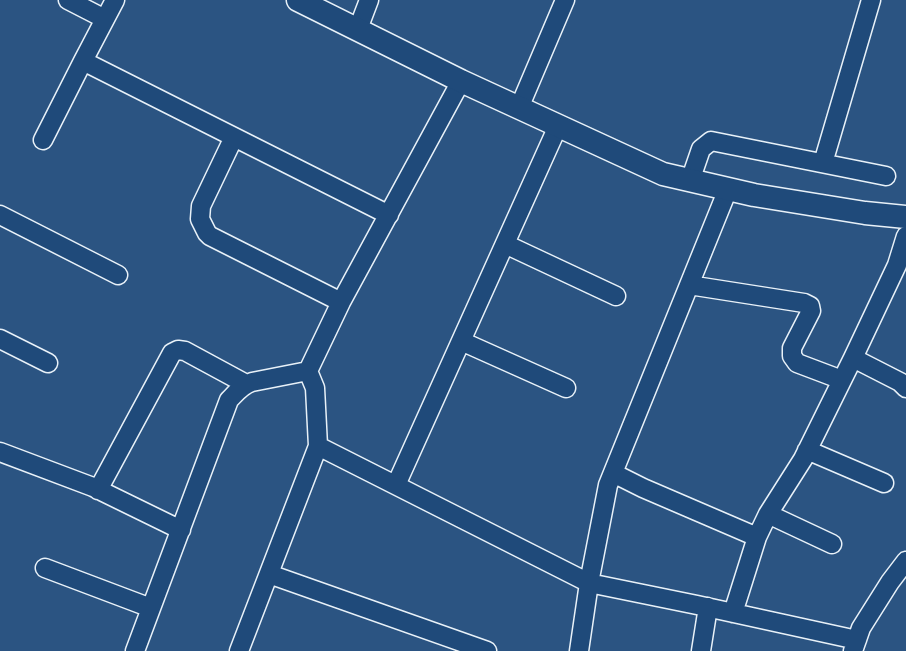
<!DOCTYPE html>
<style>
body{margin:0}
canvas{display:block;background:#2b5482}
</style>
<canvas width="906" height="651"></canvas>
<script>
const g = document.querySelector('canvas').getContext('2d');
g.lineJoin = 'round';
function strokePath(path, color, width, dash) {
  g.strokeStyle = color;
  g.lineWidth = width;
  g.lineCap = dash ? 'butt' : 'round';
  g.setLineDash(dash || []);
  g.stroke(path);
}
const minor = new Path2D(`
 M68 0 105 19
 M358 29 369 0
 M83 61 389 215
 M519 108 565 0
 M234 137 201 206 200 219 207 233 210 236 341 302
 M43 140 83 61 115 0
 M823 163 871 0
 M690 181 701 149 711 141 886 176
 M0 215 118 275
 M505 244 616 296
 M689 285 804 303 810 306 811 311 792 348V356L797 363 842 380
 M0 339 48 363
 M461 341 566 388
 M853 358 900 382 906 388
 M318 446 589 583 697 605 857 640
 M807 450 884 483
 M0 452 93 487 181 530
 M613 473 643 488 757 537
 M396 485 558 126
 M98 490 172 353 178 350 185 351 246 384
 M768 514 832 544
 M45 568 151 608
 M269 574 487 651
 M733 613 757 537 768 514 803 459 853 358 897 265 906 236
 M135 651 229 400C236 393 242 385 252 382L308 371
 M239 651 318 446 315 388 308 371 341 302 461 81
 M579 651 589 583 608 485 728 189
 M701 651 708 607
 M853 651 861 628 890 582 906 561`);
const highway = new Path2D(`
 M298 0 461 81 663 174 754 195 865 213 906 217`);
strokePath(minor, '#e8f1f8', 21);
strokePath(highway, '#e8f1f8', 25);
strokePath(minor, '#1f4a7a', 18);
strokePath(highway, '#1f4a7a', 22);
</script>
